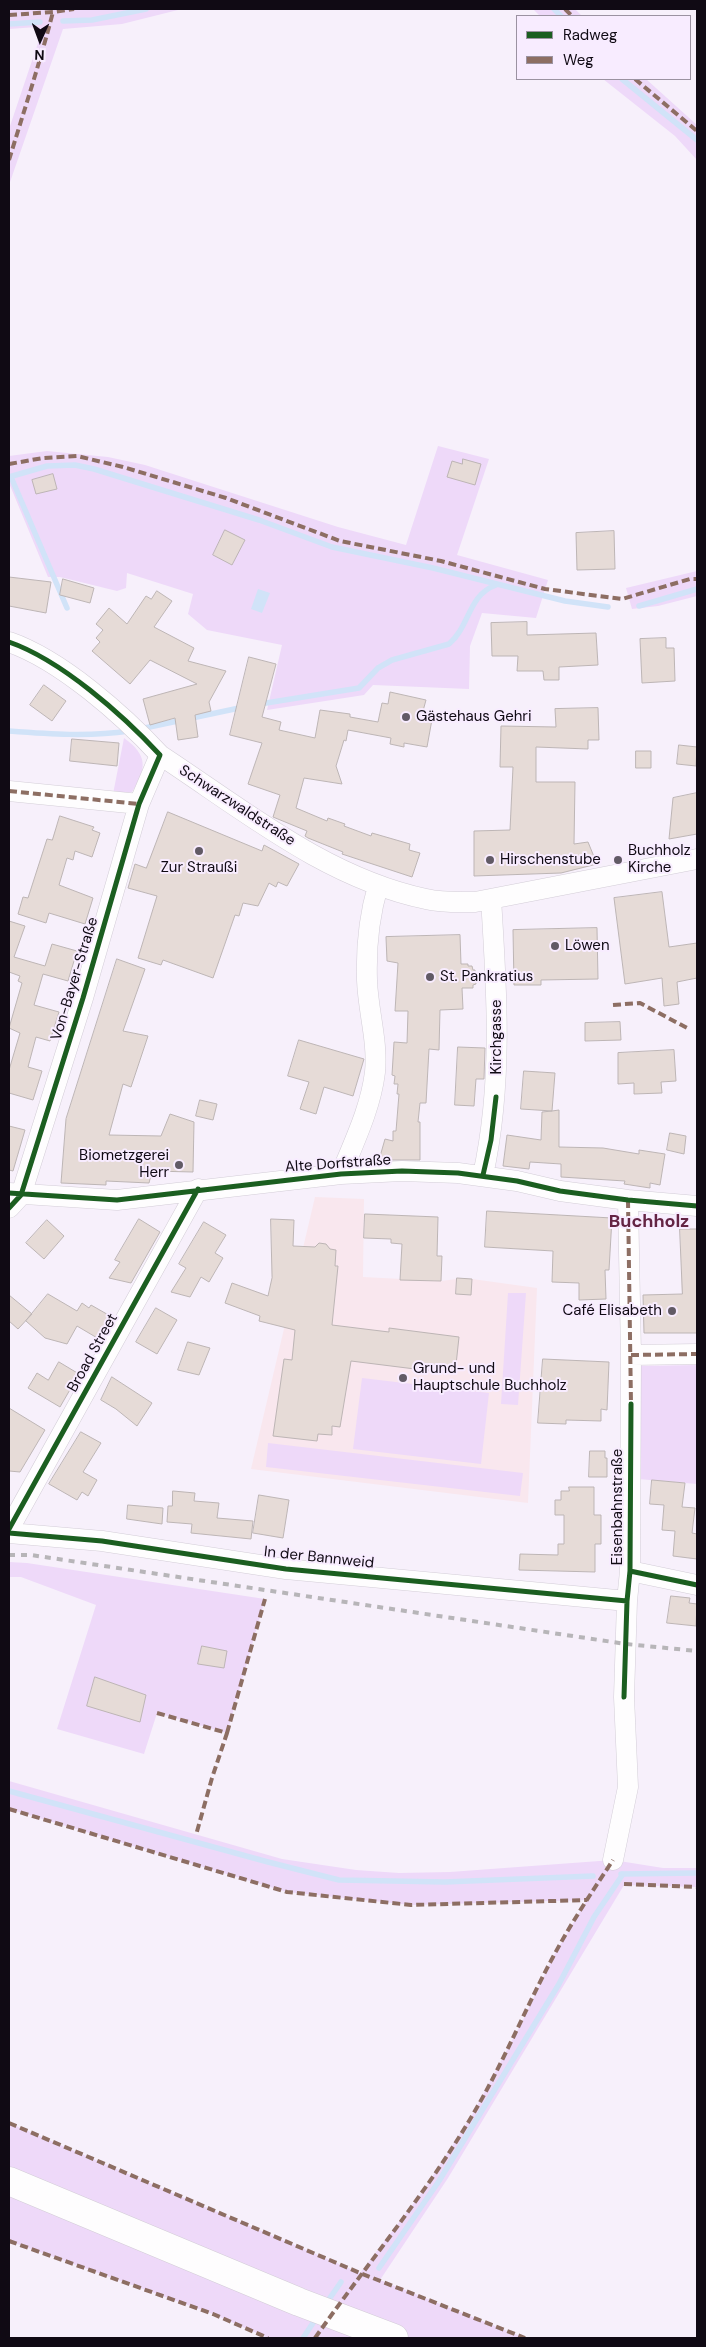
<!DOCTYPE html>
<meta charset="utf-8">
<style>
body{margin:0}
#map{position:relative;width:706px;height:2347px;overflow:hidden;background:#f7f0fb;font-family:"DM Sans",sans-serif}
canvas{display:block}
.frame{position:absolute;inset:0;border:10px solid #100a14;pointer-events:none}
.legend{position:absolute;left:516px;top:15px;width:175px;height:65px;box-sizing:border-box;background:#f8ecff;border:1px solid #9b92a1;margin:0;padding:6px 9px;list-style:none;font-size:15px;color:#100a14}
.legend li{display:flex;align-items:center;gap:10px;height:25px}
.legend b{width:25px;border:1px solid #9b92a1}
.north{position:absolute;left:15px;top:15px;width:50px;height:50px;-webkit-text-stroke:4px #f8ecff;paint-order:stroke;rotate:182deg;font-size:14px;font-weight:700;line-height:20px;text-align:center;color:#100a14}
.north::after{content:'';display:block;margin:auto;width:18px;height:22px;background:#100a14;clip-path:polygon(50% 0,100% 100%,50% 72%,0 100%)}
</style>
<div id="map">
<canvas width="706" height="2347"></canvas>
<div class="frame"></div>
<ul class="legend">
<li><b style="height:6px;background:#1b5e20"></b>Radweg</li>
<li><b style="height:6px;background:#8d6e63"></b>Weg</li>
</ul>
<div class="north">N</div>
</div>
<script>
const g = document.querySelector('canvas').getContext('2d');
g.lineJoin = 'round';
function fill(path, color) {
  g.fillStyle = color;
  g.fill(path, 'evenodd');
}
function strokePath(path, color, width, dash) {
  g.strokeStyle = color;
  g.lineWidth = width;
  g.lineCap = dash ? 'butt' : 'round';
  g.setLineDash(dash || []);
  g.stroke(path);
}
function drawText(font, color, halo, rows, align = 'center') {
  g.font = font + ' "DM Sans",sans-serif';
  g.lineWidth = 4;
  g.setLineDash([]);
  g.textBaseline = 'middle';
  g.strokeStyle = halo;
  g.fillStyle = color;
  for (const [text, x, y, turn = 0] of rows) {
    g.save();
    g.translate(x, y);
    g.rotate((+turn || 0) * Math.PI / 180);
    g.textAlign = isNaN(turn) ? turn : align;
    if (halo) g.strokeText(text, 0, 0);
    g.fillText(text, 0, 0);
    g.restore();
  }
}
const industrial = new Path2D(`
 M315 1197 364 1199 363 1277 441 1281 465 1278 537 1288 528 1503 251 1469Z`);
const green = new Path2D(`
 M9 9H182L122 24 63 29 9 185V129L41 34 37 27 9 29Z
 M533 9H575L582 16H540Z
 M603 79H646L697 125V160L675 136Z
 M438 446 489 459 457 555 548 580 536 618 482 613 470 646 469 689 373 685 364 695 267 710 282 645 207 630 188 614 193 594 127 573 126 588 117 591 60 577H48L9 483V456L47 451 108 457 145 465 338 527 406 545Z
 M697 571V596L658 606 632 609 626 588Z
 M124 738C148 755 147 769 132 792L113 794Z
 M508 1293H526L518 1405 501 1404Z
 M697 1365V1484L638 1479 641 1366Z
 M362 1378 489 1393 481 1464 353 1449Z
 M268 1443 523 1473 520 1496 266 1467Z
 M9 1562 27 1563 265 1599 227 1733 157 1713 144 1754 57 1729 96 1605 21 1577H9Z
 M9 1781 282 1859 356 1870 399 1873 450 1872 613 1860 663 1868H697V1887L624 1885 448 2178 380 2280 525 2338H268L213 2314 9 2241V2123L360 2273 423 2191 472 2115 523 2020 553 1957 587 1900 411 1905 287 1892 9 1809Z`);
const water = new Path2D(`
 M258 589 270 593 262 613 251 609Z`);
const stream = new Path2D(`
 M554 9 561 16
 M63 21 92 20 146 9
 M9 24 40 22
 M622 79 697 140
 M9 477 47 466 75 465 94 469 259 520 332 547 433 568 565 601 608 607
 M11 477 67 608
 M639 606 697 589
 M260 704 359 688 378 668 392 660 449 644C470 626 468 595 496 585
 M140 729 244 707
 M9 731C49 734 89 737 129 731
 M9 1791 268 1862 339 1880 445 1882 593 1876
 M621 1874 697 1873
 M379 2268 439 2181 559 1984 594 1917 623 1874
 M325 2305 341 2282
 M303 2338 317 2317`);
const building = new Path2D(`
 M463 459 481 464 475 485 447 477 452 461 462 464Z
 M53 474 57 489 36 494 32 480Z
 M225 530 245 540 232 565 213 555Z
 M614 531 615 569 577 570 576 533Z
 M9 577 51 582 46 613 9 606Z
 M63 579 94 588 90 603 60 595Z
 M157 591 172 601 154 627 194 648 188 661 226 671 209 702 211 711 195 715 198 737 178 740 175 718 150 725 143 699 197 684 150 660 130 684 92 651 100 642 96 638 103 630 96 624 109 608 127 624 146 596 151 599Z
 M527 622V635L596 633 598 665 559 667V680H544L543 671H517L518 656H492L491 623Z
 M666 638V648H674L675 681 642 683 640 639Z
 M249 657 276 664 262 717 281 722 279 730 315 738 320 710 350 714V717L378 722 382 703 388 704 390 692 426 700 423 711 433 714 427 747 404 743V747L390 744 391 738 348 730 346 741 344 740 336 766 342 784 304 778 296 808 327 821 328 818 345 824 344 826 371 836 372 833 410 844 409 850 420 853 412 877 342 854 343 852 308 838 305 836 307 831 273 817 280 795 248 784 262 743 230 735Z
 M44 685 66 701 52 721 30 705Z
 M598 708 599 740H588V749L536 747V782H575L574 844 588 842 597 864 561 873 474 876V831L510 830 513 767H500L501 726 556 727 555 709Z
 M72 739 119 743 117 766 70 761Z
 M679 745 697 747 696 766 677 764Z
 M636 751H651V768H636Z
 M697 793V834L669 839 673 798Z
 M168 812 262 851 264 845 299 864 287 886 278 882 276 887 269 883 258 906 243 903 239 916 235 915 213 978 163 960 161 965 138 958 157 896 128 888 135 864 146 868Z
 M60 816 94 827 92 830 100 833 92 857 75 851 73 860 67 858 59 885 93 898 85 924 49 913 46 923 18 914 23 897 28 898 47 839 52 840Z
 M662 892 669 947 697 943V978L677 982 679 1004 664 1006 662 978 625 984 614 898Z
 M9 921 25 926 14 957 45 966 52 944 77 951 68 981 43 974 34 1005 59 1012 50 1041 36 1037 28 1067 42 1071 33 1100 9 1093V1070L20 1033 9 1028 22 983 18 981 20 976 9 972Z
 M597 928 598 979 541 980V985H514L513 930Z
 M460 935 461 964H468V966H472L473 970H475L476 984 473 985V988H462L463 1009 440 1010 439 1050 429 1049 426 1103H420L418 1122H420V1160H379L385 1139 393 1141V1131H396L399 1094H397L398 1084H394L395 1076 392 1075 394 1042 407 1043 408 1011H395L398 963 387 961 386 937Z
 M117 959 145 969 123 1031 148 1036 131 1087 123 1084 109 1135 161 1136 170 1114 194 1122 193 1172 152 1171 149 1183 106 1181V1185L61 1183 66 1119Z
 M620 1022 621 1040 585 1041V1023Z
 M299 1040 364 1059 353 1096 324 1087 316 1114 300 1109 309 1082 288 1076Z
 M458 1047 485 1048 484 1079H476L474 1106 455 1105Z
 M674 1050 676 1081 661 1082 662 1093 634 1094V1083L618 1084V1053Z
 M524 1071 555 1073 552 1111 559 1110V1147L603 1148 639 1154V1150L665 1154 660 1185 650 1183V1188L624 1184 625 1181 561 1177V1164L530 1162 529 1169 503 1166 507 1135 541 1140 542 1112 552 1111 521 1109Z
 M200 1100 217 1104 213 1120 196 1116Z
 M9 1126 25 1130 13 1171 9 1170Z
 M670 1133 686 1136 684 1154 667 1150Z
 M487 1211 612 1218 609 1270H605L606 1299 579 1300V1283L552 1282 553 1251 485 1247Z
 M365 1214 438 1217 437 1256H442L441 1281 400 1280 402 1244 391 1243V1239L364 1238Z
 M139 1219 160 1232 131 1283 109 1278 120 1262 115 1260Z
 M271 1219 294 1220 293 1246 315 1247 319 1243 326 1244 330 1249 336 1250 335 1266H338L332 1325 389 1332V1328L459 1337 455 1374 351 1361 340 1427 332 1426V1435L318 1434 317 1441 273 1436 284 1359 292 1360 295 1330 259 1321 260 1316 225 1303 232 1283 268 1296 272 1278Z
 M47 1220 64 1236 44 1259 26 1243Z
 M204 1222 226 1235 215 1253 223 1258 209 1282 201 1277 190 1297 171 1292 186 1268 179 1264Z
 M680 1229H697V1333H644L643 1295 682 1294Z
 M457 1278 472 1279 471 1295 456 1294Z
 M48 1294 77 1311 82 1303 89 1308 91 1305 112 1317 99 1339 77 1326 67 1344 45 1338 26 1321Z
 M9 1295 32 1314 18 1329 9 1321Z
 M156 1308 177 1320 157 1354 136 1342Z
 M188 1342 210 1348 199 1375 178 1370Z
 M543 1359 609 1362 607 1410 601 1409V1421L566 1420V1424L538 1423Z
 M59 1362 79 1374 60 1407 28 1388 37 1373 48 1380Z
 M112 1377 152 1403 137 1426 116 1409 101 1400Z
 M9 1408 45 1430 20 1472 9 1471Z
 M81 1432 101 1443 83 1472 97 1480 88 1496 82 1492 77 1500 49 1484Z
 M590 1451H605V1458H607V1477H589Z
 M652 1480 685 1483 682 1507 695 1508 692 1533 697 1534V1559L673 1556 675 1531 662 1530 664 1505 650 1504Z
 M569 1487H594V1515H601V1544H595V1572L519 1570 520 1554 558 1555V1544H564V1515H555V1500H561V1491H569Z
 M173 1491 195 1493 194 1501 219 1503 217 1518 253 1521 251 1539 191 1533 192 1524 167 1522 168 1506H172Z
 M259 1495 289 1500 283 1538 253 1533Z
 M128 1505 163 1508 162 1524 127 1519Z
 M671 1596 690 1598 689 1603 697 1604 696 1626 667 1623Z
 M202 1646 227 1651 224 1668 198 1664Z
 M95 1677 146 1695 140 1722 87 1706Z`);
const minor = new Path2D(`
 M9 642C61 660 123 715 160 755 244 810 326 878 426 899 442 903 459 902 475 902L697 859
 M9 791 139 804
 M341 1174C354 1142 371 1107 375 1072 378 1041 368 1011 367 980 366 948 369 916 378 886
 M483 1175C503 1084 497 991 491 899
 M9 1193 117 1200 341 1174 402 1171 458 1173 517 1181 560 1191 628 1200 697 1206
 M9 1208 21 1195 83 998 139 804 160 755
 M631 1355 697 1354
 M9 1529 198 1189
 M9 1533 102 1541 286 1569 627 1601
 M630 1571 697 1585
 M613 1860 628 1787 624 1697 627 1601 630 1571 631 1355 628 1200`);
const secondary = new Path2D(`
 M9 2181 299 2302 394 2338`);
const rail = new Path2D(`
 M9 1555H31L626 1644 697 1651`);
const quiet = new Path2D(`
 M565 9 572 16
 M9 15 53 12 74 9
 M635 79 697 131
 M9 160C24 111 40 62 53 12
 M9 464 43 458 77 456 123 467 226 498 340 541 441 561 545 589 622 599 690 579H697
 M9 791 139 804
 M613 1005 640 1003 689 1029
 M628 1200 631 1404
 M631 1355 697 1354
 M157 1713 227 1733 212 1778 196 1835
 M227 1733 265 1599
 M9 1809 287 1892 411 1905 587 1900
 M624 1884 697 1887
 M9 2123 360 2273 525 2338
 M9 2241 213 2314 268 2338
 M315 2338C367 2264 426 2194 472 2116 503 2064 525 2009 553 1957 571 1923 592 1892 613 1860`);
const cycleway = new Path2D(`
 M9 642C61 660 123 715 160 755L139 804 83 998 21 1195 9 1208
 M483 1175 491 1140 496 1097
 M9 1193 117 1200 341 1174 402 1171 458 1173 517 1181 560 1191 628 1200 697 1206
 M9 1529 198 1189
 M9 1533 102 1541 286 1569 627 1601
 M630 1571 697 1585
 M624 1697 627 1601 630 1571 631 1404`);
const markers = [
 [406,717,5,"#615a65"],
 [199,851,5,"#615a65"],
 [490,860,5,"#615a65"],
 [618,860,5,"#615a65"],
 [555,946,5,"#615a65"],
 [430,977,5,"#615a65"],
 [179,1165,5,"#615a65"],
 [672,1311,5,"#615a65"],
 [403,1378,5,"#615a65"]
];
const poiNames = [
 ["Gästehaus Gehri",416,717],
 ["Buchholz",628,851],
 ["Kirche",628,868],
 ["Hirschenstube",500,860],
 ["Zur Straußi",199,868,"center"],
 ["Löwen",565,946],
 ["St. Pankratius",440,977],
 ["Biometzgerei",169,1156,"right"],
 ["Herr",169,1173,"right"],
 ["Café Elisabeth",662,1311,"right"],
 ["Grund- und",413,1369],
 ["Hauptschule Buchholz",413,1386]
];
const streetNames = [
 ["Schwarzwaldstraße",237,806,33],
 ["Von-Bayer-Straße",75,979,-73],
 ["Kirchgasse",497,1037,-90],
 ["Alte Dorfstraße",338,1164,-4],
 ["Broad Street",93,1353,-61],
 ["Eisenbahnstraße",618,1507,-90],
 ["In der Bannweid",319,1558,6]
];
const quarterNames = [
 ["Buchholz",649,1222]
];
fill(industrial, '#f9e7ee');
fill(green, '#eed9f9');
fill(water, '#d1e3f8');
strokePath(stream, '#d1e3f8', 5.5);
fill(building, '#e6dbd7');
strokePath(building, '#bdb5b5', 1);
strokePath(minor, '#d3cdd7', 21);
strokePath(secondary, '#d3cdd7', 29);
strokePath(minor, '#fefdfe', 20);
strokePath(secondary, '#fefdfe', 28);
strokePath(rail, '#b7b5b8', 4, [6, 6]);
strokePath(quiet, '#8d6e63', 4, [8, 4]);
strokePath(cycleway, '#1b5e20', 5);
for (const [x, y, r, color] of markers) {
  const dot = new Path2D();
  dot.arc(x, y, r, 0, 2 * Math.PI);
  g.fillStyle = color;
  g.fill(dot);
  strokePath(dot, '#f8ecff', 2);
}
drawText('15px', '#100a14', '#f8ecff', poiNames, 'left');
drawText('15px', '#100a14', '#f8ecff', streetNames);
drawText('bold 18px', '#642444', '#f8ecff', quarterNames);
</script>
